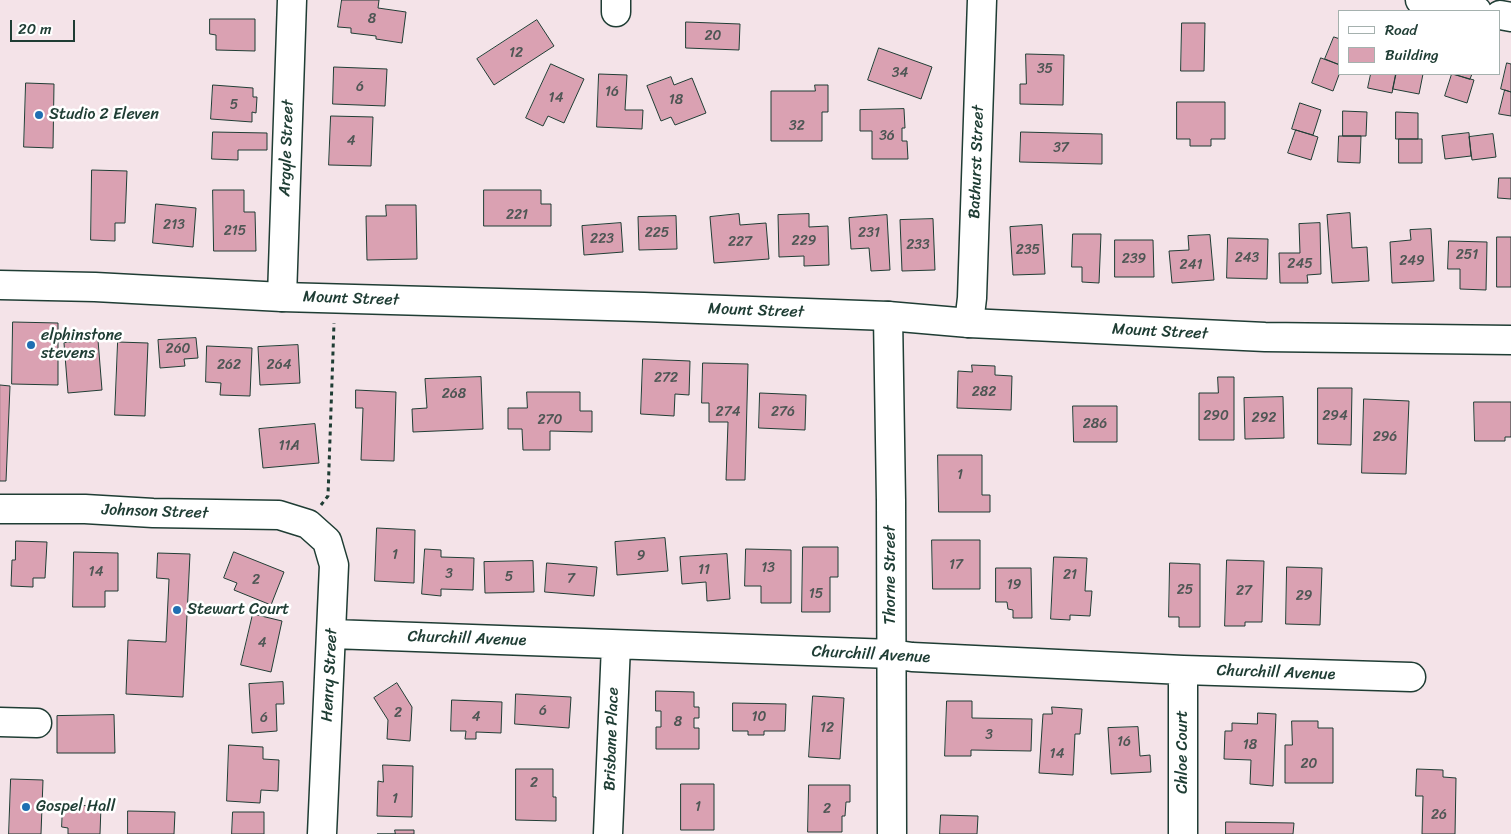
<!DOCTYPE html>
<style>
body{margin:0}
#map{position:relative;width:1511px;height:834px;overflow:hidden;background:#f4e3e8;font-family:Sriracha,sans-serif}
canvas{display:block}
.legend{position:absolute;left:1338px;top:10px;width:162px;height:65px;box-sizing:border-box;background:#fff;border:1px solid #a5b1ae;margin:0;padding:6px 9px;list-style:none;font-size:15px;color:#1f3d34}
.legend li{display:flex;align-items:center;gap:10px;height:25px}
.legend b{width:25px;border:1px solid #a5b1ae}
.scale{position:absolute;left:10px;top:20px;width:65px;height:22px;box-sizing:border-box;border:2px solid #1f3d34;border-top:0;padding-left:6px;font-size:15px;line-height:18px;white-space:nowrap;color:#1f3d34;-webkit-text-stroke:4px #fff;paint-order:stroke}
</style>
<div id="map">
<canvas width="1511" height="834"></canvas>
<ul class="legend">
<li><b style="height:6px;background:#fff"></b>Road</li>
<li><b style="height:14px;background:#daa1b2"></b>Building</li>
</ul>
<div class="scale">20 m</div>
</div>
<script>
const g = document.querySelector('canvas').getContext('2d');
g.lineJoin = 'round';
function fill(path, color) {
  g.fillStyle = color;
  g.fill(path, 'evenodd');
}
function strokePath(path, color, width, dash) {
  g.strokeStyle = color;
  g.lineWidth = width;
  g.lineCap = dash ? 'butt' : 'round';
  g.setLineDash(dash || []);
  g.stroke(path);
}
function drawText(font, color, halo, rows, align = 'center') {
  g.font = font + ' Sriracha,sans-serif';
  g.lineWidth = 5;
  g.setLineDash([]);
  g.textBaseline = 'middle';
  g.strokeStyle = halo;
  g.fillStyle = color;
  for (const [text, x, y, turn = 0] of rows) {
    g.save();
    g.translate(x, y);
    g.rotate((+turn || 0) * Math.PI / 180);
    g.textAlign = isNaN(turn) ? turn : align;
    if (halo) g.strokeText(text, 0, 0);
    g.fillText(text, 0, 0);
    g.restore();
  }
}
const building = new Path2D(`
 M342 0H379L378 8 406 12 402 43 376 39V36L351 33V28L338 27Z
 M210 19H255V51L216 50V35L210 34Z
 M537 20 554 46 494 85 477 59Z
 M686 22 740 24 739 50 686 48Z
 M1182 23H1205L1204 71H1181Z
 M1334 37 1340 39V65L1325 59Z
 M879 48 932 67 921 99 868 80Z
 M1026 54 1064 55 1063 105 1020 104V84H1026Z
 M1321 58 1340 65V72L1333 91 1312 83Z
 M1507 63 1511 64V92L1501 89Z
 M551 64 584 79 564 123 548 116 543 126 526 118Z
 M334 67 387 69 385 106 333 104Z
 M599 74 627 75 625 110H643L642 129 597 127Z
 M1371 74H1396L1392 93 1368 88Z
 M1396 74H1423L1419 94 1393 89Z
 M1452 74 1474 80 1467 103 1445 96Z
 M1454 74H1472L1470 79Z
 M671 77 674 85 692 78 706 113 675 125 671 117 661 121 647 86Z
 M26 83 54 84 53 148 24 147Z
 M213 85 253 88V97H257L256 113 252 112V122L211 119Z
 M815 85H828V112H822V141H771V91H815Z
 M1505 90 1511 92V116L1499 114Z
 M1177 102H1225V139H1211V146H1190V139H1177Z
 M1300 103 1321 110 1313 135 1292 129Z
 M904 109 905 128H902V141H907L908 159H872V131H860V110Z
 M1343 111 1367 112 1366 136H1343Z
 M1396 112 1418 113V139H1396Z
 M331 116 373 117 371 166 329 165Z
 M1296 130 1318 137 1311 160 1288 153Z
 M213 132 267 133V150H238V160L212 159Z
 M1021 132 1102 134V164L1020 162Z
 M1469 133 1471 156 1445 159 1442 136Z
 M1493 134 1496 157 1472 160 1469 137Z
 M1339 136H1361L1360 163 1338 162Z
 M1399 139H1422V163H1399Z
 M92 170 127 171 125 223H115V241L91 240Z
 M1499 178H1511V199L1498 198Z
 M213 190H244V212H255L256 251H214Z
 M484 190H541V204H551V226H484Z
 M156 204 196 208 193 247 153 243Z
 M386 205H416L417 259 367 260 366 216H386Z
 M1350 213 1352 248 1367 247 1369 281 1332 283 1327 215Z
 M739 214 740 225 766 223 769 259 714 263 710 217Z
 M809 214V227L828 226 829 265 804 266V256L779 257 778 215Z
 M887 215 890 270 871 271 869 248 851 249 849 218Z
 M676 216 677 249 639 250 638 217Z
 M933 219 935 270 902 271 900 220Z
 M621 223 623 252 584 255 582 226Z
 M1320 223 1321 274 1307 275 1308 283H1280L1279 253H1300L1299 224Z
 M1042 225 1045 274 1013 275 1010 227Z
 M1431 229 1434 281 1392 283 1390 242 1411 240 1410 230Z
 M1073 234H1101L1099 283 1082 282V267H1072Z
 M1210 235 1214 280 1172 283 1169 251 1189 250 1188 236Z
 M1497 237H1511V287H1497Z
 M1228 238 1268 239 1267 279 1227 278Z
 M1115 240H1153L1154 277H1115Z
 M1449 241 1487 242 1486 290 1460 289V269H1448Z
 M13 322 58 323V385L12 384Z
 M196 338 198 358 184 359 185 366 160 368 158 340Z
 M98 340 102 390 68 393 64 343Z
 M118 342 148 343 145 416 115 415Z
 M298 345 300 383 260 385 258 347Z
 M207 346 252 348 250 396 220 395 221 383 206 382Z
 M643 359 690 361 689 395 675 394 674 416 641 414Z
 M703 363 748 364 745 480H726L728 422H709V403H702Z
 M972 365 995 366V375L1012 376 1011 410 957 408 958 371 972 372Z
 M481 377 483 429 413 432 412 409 427 408 425 379Z
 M1218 377H1234V440H1199V393H1218Z
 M0 385 10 386 6 481H0Z
 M1318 388H1352L1351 445 1318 444Z
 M356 390 396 392 394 461 361 460 363 408H356Z
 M527 392H580V411H592V432L550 431V450H523L522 429H508V408H527Z
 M760 393 806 395 805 430 759 428Z
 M1283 397 1284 438 1245 439 1244 398Z
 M1364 399 1409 401 1406 474 1362 473Z
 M1474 402H1511V437H1505V441H1475Z
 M1073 406H1117V442H1074Z
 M315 424 319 463 263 468 259 429Z
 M938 455H982V495H990V512H939Z
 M377 528 415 530 414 583 375 581Z
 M665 538 668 571 617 575 615 542Z
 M932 540H980V589H933Z
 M16 541 47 542 45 578H33V587L11 586 12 560H15Z
 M803 547H838V577H830V612H802Z
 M425 549 441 550V557L474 558 473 590 441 589V596L422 594Z
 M746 549 791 550V603H761V586H745Z
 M74 552 118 553V591H105V607H73Z
 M234 552 284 572 271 605 234 590 237 583 224 578Z
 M158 553 190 554 183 697 126 694 128 640 166 642 169 579 157 578Z
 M727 554 730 599 707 601 706 582 682 584 680 557Z
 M1054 557 1087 558 1085 591H1092L1090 616 1070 615V620L1051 619Z
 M1227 560 1264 561 1262 622H1245V626H1225Z
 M533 561 534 592 485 593 484 562Z
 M547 563 597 567 594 596 545 592Z
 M1170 563 1200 564V627H1179V617H1169Z
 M1287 567 1322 568 1320 625 1286 624Z
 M996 568H1031L1032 618H1013V610L1008 609 1007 602H996Z
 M253 614 282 621 271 672 241 665Z
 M283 682 284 704H276L277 731 252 733 249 684Z
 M397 683 412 707 410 741 387 739 388 720 374 698Z
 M656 691 694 692V707H699V718H694V728H699V749H656V727H661V711H656Z
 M516 694 571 697 569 728 515 724Z
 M813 696 844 698 840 759 809 757Z
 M452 700 502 702 501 733 476 732V739H465L466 731H451Z
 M947 701H972V718L1032 719 1031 751 971 750V756H945Z
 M733 703 786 704 785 731H764V735H748V731H733Z
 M1052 707 1082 709 1080 734H1075L1073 775 1039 773 1043 714H1052Z
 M1258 713 1276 714 1273 786 1250 784 1251 760 1224 759 1225 731H1232V723L1257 724Z
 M114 715 115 753H57V716Z
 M1292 721H1318V728H1333V783H1285V745H1292Z
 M1138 727 1140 756 1150 755 1151 772 1111 774 1108 728Z
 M229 745 263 747V759L279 760 278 791 261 790 260 803 227 801Z
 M383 765 413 766 412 817 377 816 378 781 383 782Z
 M516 769H553V797H556V821L516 820Z
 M1417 769 1443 770V777L1456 778 1455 834H1422L1423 796H1416Z
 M11 779 43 780 41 834H9Z
 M681 784H714V830H681Z
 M809 785H850V802H846L845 816H842V832H808Z
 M63 805 101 806 100 834H68V828L62 827Z
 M128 811 175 812 174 834H128Z
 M233 812H264V834H232Z
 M941 815 978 816 977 834H940Z
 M1226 822 1294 823 1293 834H1226Z
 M395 830H414V834H377H395Z`);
const path = new Path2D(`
 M321 505 328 496 334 323`);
const minor = new Path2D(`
 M1420 0 1440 5 1477 11
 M616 12V0
 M1500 15 1511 17
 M282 297 292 0
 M888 316 891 501 892 834
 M969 323 972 298 982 0
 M0 509H85L153 513 279 515 308 524 327 541 334 565 322 834
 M332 634 892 654 912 657 1183 670 1411 677
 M0 722 37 723
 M608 834 616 645
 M1183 834V670`);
const highway = new Path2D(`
 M0 285 95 287 282 297 644 307 888 316 969 323 1265 337 1511 340`);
const markers = [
 [39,115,5,"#1f6fb2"],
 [31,345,5,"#1f6fb2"],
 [177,610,5,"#1f6fb2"],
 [26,807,5,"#1f6fb2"]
];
const numberNames = [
 ["8",372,19],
 ["20",713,36],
 ["12",516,53],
 ["35",1045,69],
 ["34",900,73],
 ["6",360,87],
 ["16",612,92],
 ["14",556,98],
 ["18",676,100],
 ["5",234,105],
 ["32",797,126],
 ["36",887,136],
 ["4",351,141],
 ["37",1061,148],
 ["221",517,215],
 ["213",174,225],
 ["215",235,231],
 ["225",657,233],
 ["231",869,233],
 ["223",602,239],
 ["229",804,241],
 ["227",740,242],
 ["233",918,245],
 ["235",1028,250],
 ["251",1467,255],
 ["243",1247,258],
 ["239",1134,259],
 ["249",1412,261],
 ["245",1300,264],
 ["241",1191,265],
 ["260",178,349],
 ["262",229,365],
 ["264",279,365],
 ["272",666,378],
 ["282",984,392],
 ["268",454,394],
 ["274",728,412],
 ["276",783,412],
 ["290",1216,416],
 ["294",1335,416],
 ["292",1264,418],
 ["270",550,420],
 ["286",1095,424],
 ["296",1385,437],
 ["11A",289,446],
 ["1",960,475],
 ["1",395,555],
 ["9",641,556],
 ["17",956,565],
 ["13",768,568],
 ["11",704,570],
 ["14",96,572],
 ["3",449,574],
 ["21",1070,575],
 ["5",509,577],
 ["7",571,579],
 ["2",256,580],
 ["19",1014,585],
 ["25",1185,590],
 ["27",1244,591],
 ["15",816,594],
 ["29",1304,596],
 ["4",262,643],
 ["6",543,711],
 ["2",398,713],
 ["4",476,717],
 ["10",759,717],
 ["6",264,718],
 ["8",678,722],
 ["12",827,728],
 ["3",989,735],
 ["16",1124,742],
 ["18",1250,745],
 ["14",1057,754],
 ["20",1309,764],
 ["2",534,783],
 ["1",395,799],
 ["1",698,807],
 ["2",827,809],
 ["26",1439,815]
];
const poiNames = [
 ["Studio 2 Eleven",49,115],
 ["elphinstone",41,336],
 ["stevens",41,354],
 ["Stewart Court",187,610],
 ["Gospel Hall",36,807]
];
const streetNames = [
 ["Argyle Street",287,148,-88],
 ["Bathurst Street",977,162,-88],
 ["Mount Street",351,299,2],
 ["Mount Street",756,311,2],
 ["Mount Street",1160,332,3],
 ["Johnson Street",155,512,2],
 ["Thorne Street",891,575,-90],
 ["Churchill Avenue",467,639,2],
 ["Churchill Avenue",871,655,3],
 ["Churchill Avenue",1276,673,2],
 ["Henry Street",330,675,-87],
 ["Brisbane Place",612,739,-88],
 ["Chloe Court",1183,752,-90]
];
fill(building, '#daa1b2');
strokePath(building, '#1f3d34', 1);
strokePath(minor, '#1f3d34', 31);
strokePath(highway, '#1f3d34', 31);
strokePath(path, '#1f3d34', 3, [4, 4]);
strokePath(minor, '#fff', 28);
strokePath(highway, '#fff', 28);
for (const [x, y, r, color] of markers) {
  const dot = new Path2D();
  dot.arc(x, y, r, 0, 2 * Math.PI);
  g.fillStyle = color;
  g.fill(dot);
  strokePath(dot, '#fff', 2);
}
drawText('14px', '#4e5654', null, numberNames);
drawText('16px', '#1f3d34', '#fff', poiNames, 'left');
drawText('16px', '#1f3d34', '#fff', streetNames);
</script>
